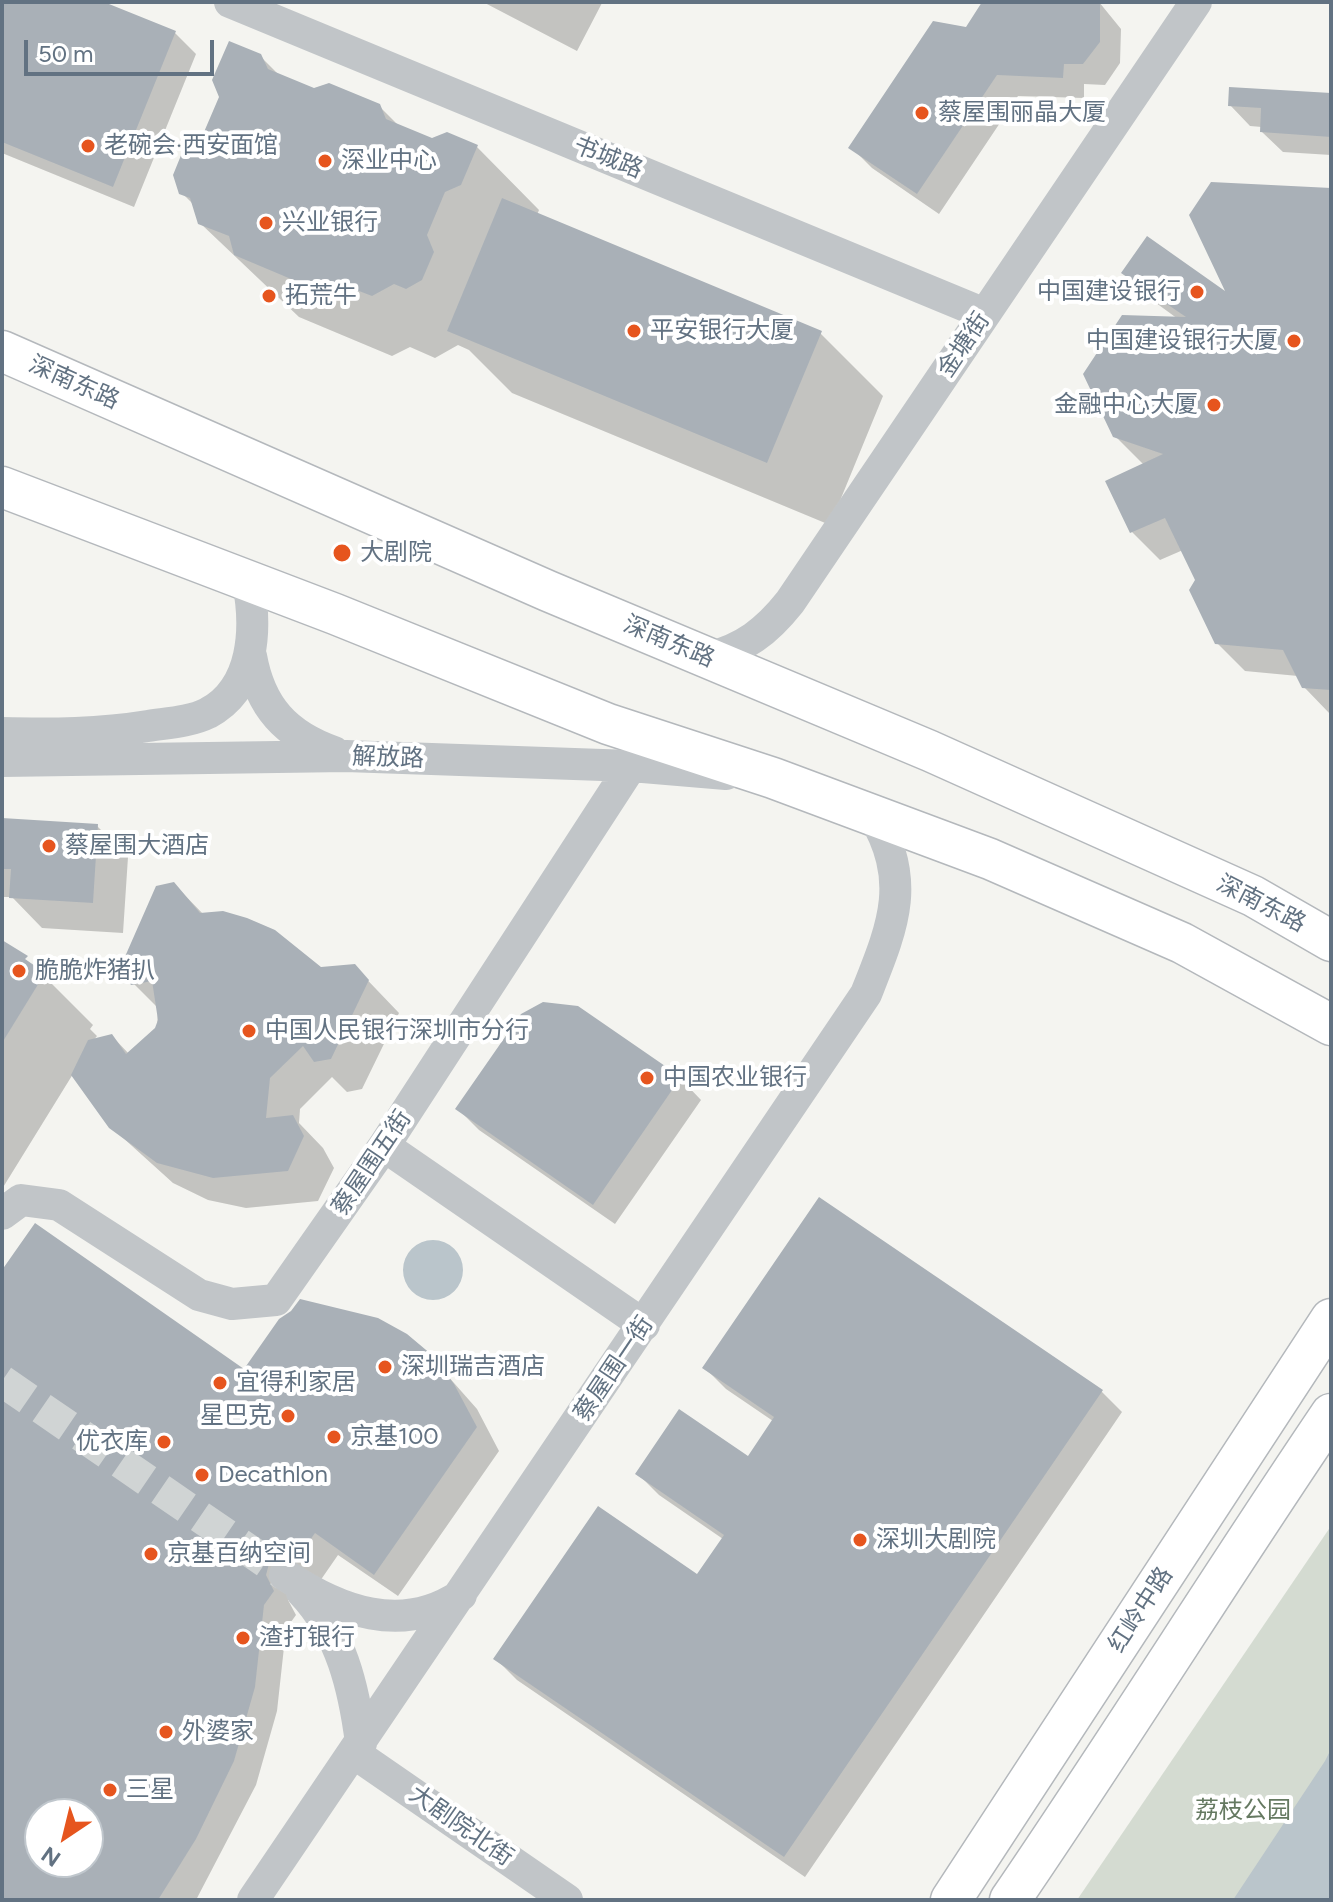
<!DOCTYPE html>
<meta charset="utf-8">
<style>
body{margin:0}
#map{position:relative;width:1333px;height:1902px;overflow:hidden;background:#f4f4f0;font-family:Figtree,sans-serif}
canvas{display:block}
.frame{position:absolute;inset:0;border:4px solid #627282;pointer-events:none}
.north{position:absolute;left:24px;top:1798px;width:80px;height:80px;box-sizing:border-box;background:#fff;border:2px solid #c0c7cd;border-radius:50%;rotate:215deg;font-size:22px;font-weight:700;line-height:32px;text-align:center;color:#627282}
.north::after{content:'';display:block;margin:auto;width:28px;height:36px;background:#e6551e;clip-path:polygon(50% 0,100% 100%,50% 72%,0 100%)}
.scale{position:absolute;left:24px;top:40px;width:190px;height:36px;box-sizing:border-box;border:4px solid #627282;border-top:0;padding-left:10px;font-size:24px;line-height:28px;white-space:nowrap;color:#627282;-webkit-text-stroke:6px #fff;paint-order:stroke}
</style>
<div id="map">
<canvas width="1333" height="1902"></canvas>
<div class="frame"></div>
<div class="north">N</div>
<div class="scale">50 m</div>
</div>
<script>
const g = document.querySelector('canvas').getContext('2d');
g.lineJoin = 'round';
function fill(path, color) {
  g.fillStyle = color;
  g.fill(path, 'evenodd');
}
function strokePath(path, color, width, dash) {
  g.strokeStyle = color;
  g.lineWidth = width;
  g.lineCap = dash ? 'butt' : 'round';
  g.setLineDash(dash || []);
  g.stroke(path);
}
function drawText(font, color, halo, rows, align = 'center') {
  g.font = font + ' Figtree,"Noto Sans SC",sans-serif';
  g.lineWidth = 8;
  g.setLineDash([]);
  g.textBaseline = 'middle';
  g.strokeStyle = halo;
  g.fillStyle = color;
  for (const [text, x, y, turn = 0] of rows) {
    g.save();
    g.translate(x, y);
    g.rotate((+turn || 0) * Math.PI / 180);
    g.textAlign = isNaN(turn) ? turn : align;
    if (halo) g.strokeText(text, 0, 0);
    g.fillText(text, 0, 0);
    g.restore();
  }
}
const green = new Path2D(`
 M1331 1526V1900H1077Z`);
const water = new Path2D(`
 M403 1270a30 30 0 1 1 60 0a30 30 0 1 1-60 0Z
 M1331 1749V1900H1233L1325 1761Z`);
const shadow = new Path2D(`
 M2 2H99L175 33 196 54 134 207 2 153Z
 M483 2H601L602 3 577 51Z
 M984 2H1099L1121 29 1120 63 1105 85 1084 84V98L1018 96 939 214 872 168 851 147 967 29Z
 M260 56 280 76 314 90 379 106 399 126 432 140 477 147 539 210 537 215 820 333 883 396 830 525 512 393 469 350 458 345 435 358 410 347 392 356 299 317 200 223 195 206 181 192 203 141Z
 M1331 95V155L1283 152 1262 132V127L1250 126 1230 105Z
 M1331 190V715L1304 687 1298 676 1245 671 1217 643 1197 580 1183 550 1160 560 1132 532 1144 465 1115 436 1178 319 1152 300 1124 272 1230 297Z
 M2 820 97 826 128 857 123 933 42 928 12 897H2Z
 M174 884 204 915 320 969 354 966 399 1013 362 1089 347 1092 332 1077 300 1109 299 1123 323 1148 334 1168 318 1201 246 1208 208 1200 173 1183 111 1127 73 1074 2 1189V956L37 969 93 1025 90 1029 97 1036 93 1041 112 1036 129 1054 157 1029 158 1008 133 983Z
 M680 1078 701 1100 615 1224 479 1130 458 1109Z
 M2 1273 244 1372 431 1357 477 1409 499 1451 398 1596 338 1555 320 1581 292 1587 288 1600 296 1615 286 1629 277 1711 256 1785 196 1900H2ZM40 1814H88V1862H40Z
 M705 1368 1101 1391 1122 1412 805 1877 517 1680 496 1659 698 1577 723 1539 659 1495 638 1474 748 1459 773 1421 726 1389Z`);
const building = new Path2D(`
 M2 2H104L176 31 113 187 2 142Z
 M982 2H1100V42L1083 64H1064L1063 78 997 75 917 194 848 148 933 21 966 27Z
 M229 41 261 54 268 69 314 88 329 83 380 104 386 119 432 138 447 132 478 145 461 185 445 192 427 235 434 252 422 280 406 289 394 284 372 296 346 286 329 295 234 255 229 236 198 224 190 198 179 194 173 175 184 148 201 139 219 97 212 80Z
 M1229 87 1331 93V137L1260 132 1261 108 1228 106Z
 M1211 182 1331 188V690L1302 688 1283 650 1215 644 1189 590 1195 580 1165 518 1130 533 1105 481 1163 454 1113 437 1083 374 1122 315 1186 317 1121 273 1147 236 1225 291 1189 215Z
 M502 198 822 331 767 463 447 331Z
 M2 818 98 824 93 903 9 898 11 869H2Z
 M174 882 200 913 223 911 247 918 275 930 321 967 355 964 369 980 331 1059 314 1062 303 1046 270 1078 266 1118 293 1115 304 1136 288 1171 213 1178 157 1163 109 1128 71 1075 88 1040 112 1034 126 1054 155 1028 158 1020 152 981 131 985 120 968 156 886Z
 M2 940 28 956 25 959 38 968 35 974 42 978 2 1043Z
 M543 1002 578 1006 681 1077 593 1205 455 1109 521 1014Z
 M819 1197 1103 1390 784 1857 493 1659 598 1506 697 1574 724 1535 635 1474 679 1409 748 1456 774 1417 702 1368Z
 M35 1223 244 1369 279 1319 291 1311 300 1299 378 1318 407 1334 432 1355 454 1384 477 1427 374 1575 315 1533 296 1560 285 1556 269 1564 266 1575 274 1591 264 1605 255 1687 234 1761 196 1839 158 1900H2V1270ZM40 1814H88V1862H40Z`);
const minorTunnel = new Path2D(`
 M2 1381 285 1575`);
const minor = new Path2D(`
 M230 2 985 314
 M251 656C260 707 286 735 334 752
 M707 658C744 649 767 631 790 602L1196 2
 M2 733C52 734 99 734 148 726 167 723 190 722 208 713 255 688 257 628 248 582
 M2 761 346 756 631 766 726 774
 M384 1146 644 1325
 M2 1214 21 1200 59 1205 199 1295 232 1304 276 1300 384 1146 631 766
 M285 1575C339 1611 402 1635 461 1595
 M302 1592C341 1633 354 1688 361 1743
 M354 1753 567 1900
 M253 1900 866 994C893 926 913 881 872 813`);
const major = new Path2D(`
 M2 351 548 591 930 751 1253 896 1331 941
 M2 487 335 614 608 724 773 778 990 859 1182 943 1331 1025
 M951 1900 1331 1319
 M1010 1900C1120 1739 1222 1575 1331 1414`);
const markers = [
 [922,113,8,"#e6551e"],
 [88,146,8,"#e6551e"],
 [325,161,8,"#e6551e"],
 [266,223,8,"#e6551e"],
 [1197,292,8,"#e6551e"],
 [269,296,8,"#e6551e"],
 [634,331,8,"#e6551e"],
 [1294,341,8,"#e6551e"],
 [1214,405,8,"#e6551e"],
 [342,553,10,"#e6551e"],
 [49,846,8,"#e6551e"],
 [19,971,8,"#e6551e"],
 [249,1031,8,"#e6551e"],
 [647,1078,8,"#e6551e"],
 [385,1367,8,"#e6551e"],
 [220,1383,8,"#e6551e"],
 [288,1416,8,"#e6551e"],
 [334,1437,8,"#e6551e"],
 [164,1442,8,"#e6551e"],
 [202,1475,8,"#e6551e"],
 [860,1540,8,"#e6551e"],
 [151,1554,8,"#e6551e"],
 [243,1638,8,"#e6551e"],
 [166,1732,8,"#e6551e"],
 [110,1790,8,"#e6551e"]
];
const poiNames = [
 ["蔡屋围丽晶大厦",938,113],
 ["老碗会·西安面馆",104,146],
 ["深业中心",341,161],
 ["兴业银行",282,223],
 ["中国建设银行",1181,292,"right"],
 ["拓荒牛",285,296],
 ["平安银行大厦",650,331],
 ["中国建设银行大厦",1278,341,"right"],
 ["金融中心大厦",1198,405,"right"],
 ["大剧院",360,553],
 ["蔡屋围大酒店",65,846],
 ["脆脆炸猪扒",35,971],
 ["中国人民银行深圳市分行",265,1031],
 ["中国农业银行",663,1078],
 ["深圳瑞吉酒店",401,1367],
 ["宜得利家居",236,1383],
 ["星巴克",272,1416,"right"],
 ["京基100",350,1437],
 ["优衣库",148,1442,"right"],
 ["Decathlon",218,1475],
 ["深圳大剧院",876,1540],
 ["京基百纳空间",167,1554],
 ["渣打银行",259,1638],
 ["外婆家",182,1732],
 ["三星",126,1790]
];
const streetNames = [
 ["书城路",608,158,22],
 ["金塘街",964,345,-56],
 ["深南东路",74,383,24],
 ["深南东路",669,642,23],
 ["解放路",388,758,2],
 ["深南东路",1261,904,27],
 ["蔡屋围五街",372,1163,-56],
 ["蔡屋围一街",614,1369,-56],
 ["红岭中路",1141,1610,-57],
 ["大剧院北街",461,1826,35]
];
const parkNames = [
 ["荔枝公园",1243,1811]
];
fill(green, '#d4dbd1');
fill(water, '#bac5cb');
fill(shadow, '#0003');
fill(building, '#a9b0b7');
strokePath(minorTunnel, '#d0d4d4', 32, [32, 16]);
strokePath(major, '#b4b8bc', 43);
strokePath(minor, '#c1c5c8', 32);
strokePath(major, '#fff', 40);
for (const [x, y, r, color] of markers) {
  const dot = new Path2D();
  dot.arc(x, y, r, 0, 2 * Math.PI);
  g.fillStyle = color;
  g.fill(dot);
  strokePath(dot, '#fff', 3);
}
drawText('24px', '#627282', '#fff', poiNames, 'left');
drawText('24px', '#627282', '#fff', streetNames);
drawText('24px', '#657961', '#fff', parkNames);
</script>
